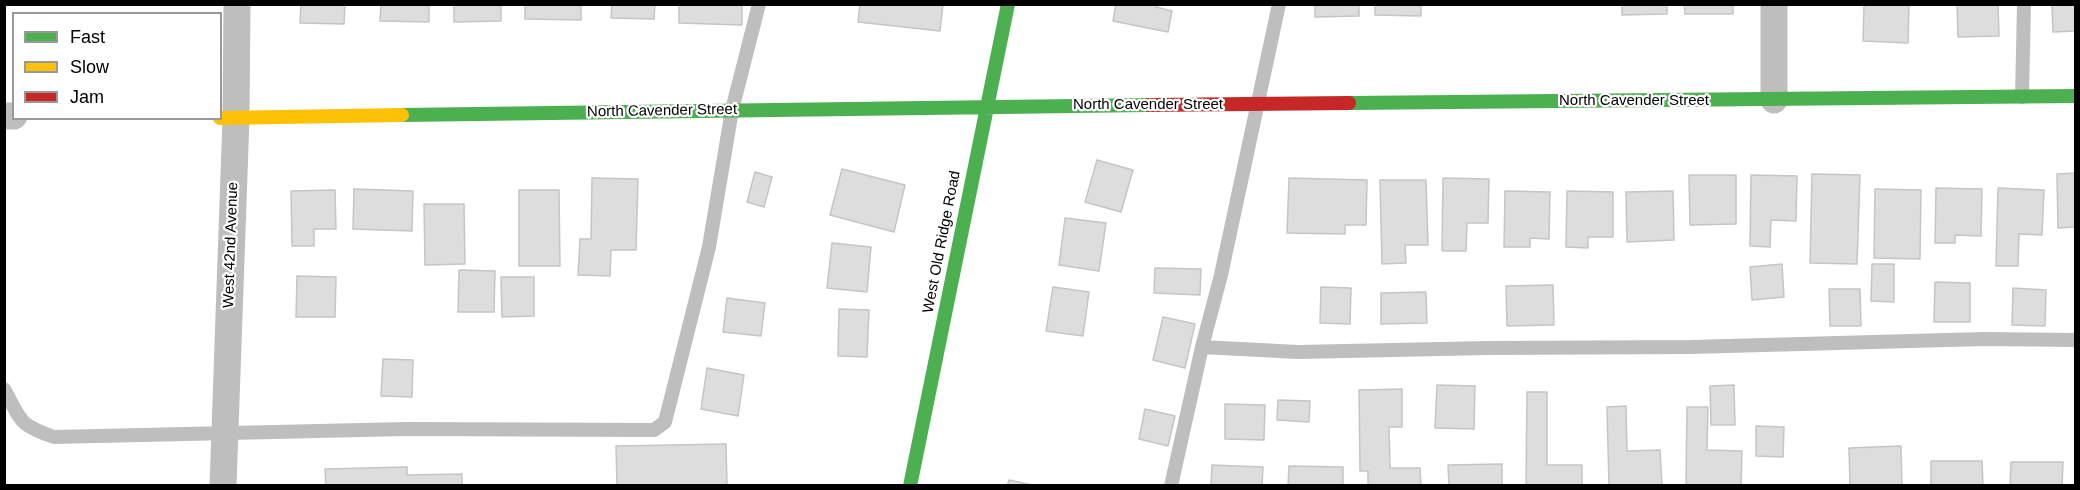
<!DOCTYPE html>
<style>
body{margin:0}
#map{position:relative;width:2080px;height:490px;overflow:hidden;background:#fff;font-family:Arial,sans-serif}
canvas{display:block}
.frame{position:absolute;inset:0;border:6px solid #000;pointer-events:none}
.legend{position:absolute;left:12px;top:12px;width:210px;height:108px;box-sizing:border-box;background:#fff;border:2px solid #999;margin:0;padding:8px 10px;list-style:none;font-size:18px;color:#000}
.legend li{display:flex;align-items:center;gap:12px;height:30px}
.legend b{width:30px;border:2px solid #999}
</style>
<div id="map">
<canvas width="2080" height="490"></canvas>
<div class="frame"></div>
<ul class="legend">
<li><b style="height:8px;background:#4caf50"></b>Fast</li>
<li><b style="height:8px;background:#ffc107"></b>Slow</li>
<li><b style="height:8px;background:#c62828"></b>Jam</li>
</ul>
</div>
<script>
const g = document.querySelector('canvas').getContext('2d');
g.lineJoin = 'round';
function fill(path, color) {
  g.fillStyle = color;
  g.fill(path, 'evenodd');
}
function strokePath(path, color, width, dash) {
  g.strokeStyle = color;
  g.lineWidth = width;
  g.lineCap = dash ? 'butt' : 'round';
  g.setLineDash(dash || []);
  g.stroke(path);
}
function drawText(font, color, halo, rows, align = 'center') {
  g.font = font + ' Arial,sans-serif';
  g.lineWidth = 4.5;
  g.setLineDash([]);
  g.textBaseline = 'middle';
  g.strokeStyle = halo;
  g.fillStyle = color;
  for (const [text, x, y, turn = 0] of rows) {
    g.save();
    g.translate(x, y);
    g.rotate((+turn || 0) * Math.PI / 180);
    g.textAlign = isNaN(turn) ? turn : align;
    if (halo) g.strokeText(text, 0, 0);
    g.fillText(text, 0, 0);
    g.restore();
  }
}
const building = new Path2D(`
 M301 4H345L344 24 300 23Z
 M381 4H429V22L380 21Z
 M454 4H501V21L454 22Z
 M525 4H581V20L525 19Z
 M612 4H655L654 19 611 18Z
 M679 4H742V25L679 23Z
 M860 4H943L940 31 858 22Z
 M1116 4H1157L1156 7 1172 11 1168 32 1113 21Z
 M1315 4H1359V16L1315 17Z
 M1375 4H1421V16L1375 15Z
 M1622 4H1667V14L1622 15Z
 M1684 4H1733V14H1685Z
 M1864 4H1909L1908 43 1863 41Z
 M1957 4H1998L1999 36 1958 37Z
 M2052 4H2076V31L2053 32Z
 M1097 160 1133 170 1121 212 1085 202Z
 M842 169 905 185 894 232 830 215Z
 M755 172 772 177 764 207 747 202Z
 M2076 173V227L2058 228 2057 174Z
 M1812 174 1860 175 1857 264 1810 263Z
 M1689 175H1736V224L1690 225Z
 M1751 175 1797 176 1796 221 1771 220 1770 247 1750 246Z
 M592 178 638 179 636 250H611L610 276 578 275 580 239H591Z
 M1289 178 1367 180 1366 225H1345V234L1287 233Z
 M1443 178 1489 179 1488 223H1467L1466 251H1442Z
 M1380 180H1426L1428 245H1405L1406 263 1382 264Z
 M1936 188 1982 189 1981 236 1955 235V243H1935Z
 M1998 188 2044 190 2042 235 2019 234 2018 266H1996Z
 M354 189 413 191 412 231 353 229Z
 M1875 189 1921 190 1920 259 1874 258Z
 M335 190 336 229H314V246H292L291 191Z
 M519 190H559L560 266H519Z
 M1505 191 1550 192 1549 239 1530 238V247H1504Z
 M1567 191 1613 192V237H1588V248L1566 247Z
 M1673 191 1674 240 1627 242 1626 192Z
 M424 204H464L465 264 425 265Z
 M1065 218 1106 223 1099 271 1059 265Z
 M832 243 871 247 867 292 827 288Z
 M1782 264 1784 297 1752 300 1750 267Z
 M1872 264H1894V302L1871 301Z
 M1155 268 1201 269 1200 295 1154 293Z
 M459 270 495 271 494 312H458Z
 M297 276 336 277 335 317H296Z
 M501 277H534V316L502 317Z
 M1935 282 1970 283V322H1934Z
 M1553 285 1554 325 1507 326 1506 286Z
 M1053 287 1089 292 1083 336 1046 331Z
 M1321 287 1351 288 1350 324 1320 323Z
 M2013 288 2046 290 2045 326 2012 325Z
 M1829 289H1860L1861 326H1830Z
 M1426 292 1427 323 1381 324V293Z
 M727 298 765 303 761 336 723 332Z
 M839 309 869 310 867 357 838 356Z
 M1163 317 1195 324 1185 368 1153 360Z
 M383 359 413 360 412 397 381 396Z
 M707 368 744 375 738 416 701 409Z
 M1437 385 1475 386 1474 429 1435 428Z
 M1734 385 1735 425H1711L1710 386Z
 M1402 389V427H1389L1390 468H1420L1421 486H1368V471H1360L1359 390Z
 M1527 392H1547V465H1582V486H1526Z
 M1278 400 1310 401 1309 422 1277 420Z
 M1225 404 1265 405 1264 440 1225 439Z
 M1626 406 1627 451 1660 450 1662 486H1609L1607 407Z
 M1687 407H1708L1707 450 1742 451 1741 486H1686Z
 M1145 409 1175 416 1168 446 1139 439Z
 M1756 426 1784 427 1783 457 1756 456Z
 M726 444 727 486H617L616 446Z
 M1901 446 1902 486H1850L1849 448Z
 M1931 461H1982L1983 486H1931Z
 M2011 462H2063L2062 486H2010Z
 M1502 464V486H1449L1448 465Z
 M1212 465 1263 467 1262 486H1211Z
 M1289 466 1343 467V486H1288Z
 M407 467V475L462 474V486H326L325 469Z
 M1009 480 1037 486H1007Z`);
const lane = new Path2D(`
 M2022 97 2024 4
 M1202 347 1221 275 1279 4
 M4 389C22 421 17 424 54 437L406 429 654 430 665 422 709 247 732 110 759 4
 M1171 486 1202 347 1298 352 1488 348 1691 347 1984 339 2076 340`);
const street = new Path2D(`
 M1774 100V4
 M4 116H14
 M223 486 236 118 237 4`);
const fast = new Path2D(`
 M1349 103 2076 96
 M402 115 1149 105
 M910 486 1008 4`);
const slow = new Path2D(`
 M220 118 402 115`);
const jam = new Path2D(`
 M1149 105 1349 103`);
const streetNames = [
 ["North Cavender Street",1634,101],
 ["North Cavender Street",1148,105],
 ["North Cavender Street",662,111,-1],
 ["West Old Ridge Road",942,242,-79],
 ["West 42nd Avenue",231,245,-88]
];
fill(building, '#ddd');
strokePath(building, '#c5c5c5', 1.5);
strokePath(lane, '#bebebe', 14);
strokePath(street, '#bebebe', 27);
strokePath(fast, '#4caf50', 14);
strokePath(slow, '#ffc107', 14);
strokePath(jam, '#c62828', 14);
drawText('15px', '#000', '#fff', streetNames);
</script>
